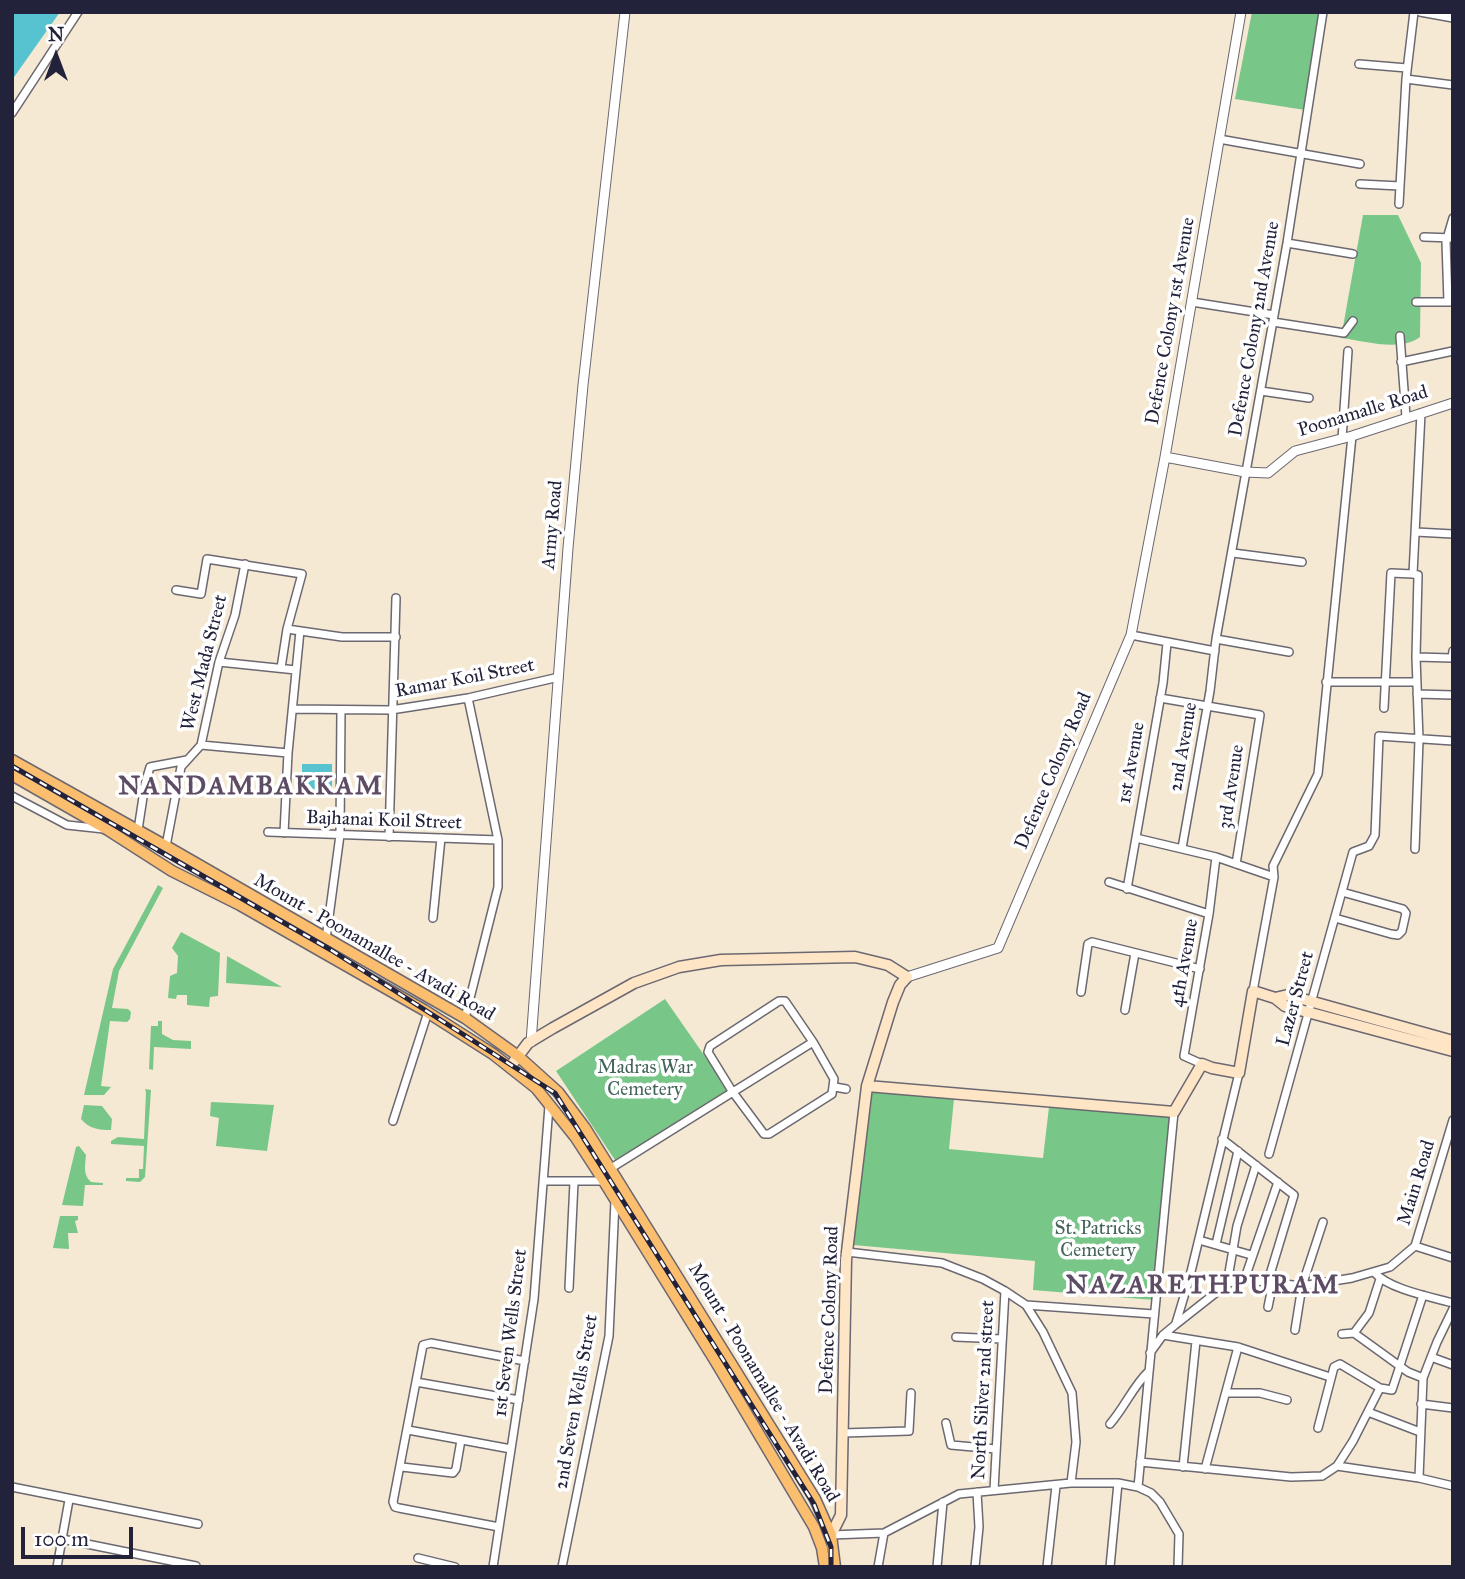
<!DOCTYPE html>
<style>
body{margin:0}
#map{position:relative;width:1465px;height:1579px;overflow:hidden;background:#f5e9d4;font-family:"IM FELL Great Primer",serif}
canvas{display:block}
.frame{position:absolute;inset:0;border:14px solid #22223b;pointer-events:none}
.north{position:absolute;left:21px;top:21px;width:70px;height:70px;-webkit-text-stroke:5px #fff;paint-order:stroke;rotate:0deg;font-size:19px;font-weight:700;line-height:28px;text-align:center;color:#22223b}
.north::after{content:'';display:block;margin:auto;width:24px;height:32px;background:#22223b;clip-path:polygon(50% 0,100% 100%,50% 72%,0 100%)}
.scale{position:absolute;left:21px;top:1527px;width:112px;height:32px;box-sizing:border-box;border:4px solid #22223b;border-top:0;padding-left:9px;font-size:21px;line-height:24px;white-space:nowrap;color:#22223b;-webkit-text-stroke:5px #fff;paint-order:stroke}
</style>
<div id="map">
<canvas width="1465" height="1579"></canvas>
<div class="frame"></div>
<div class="north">N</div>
<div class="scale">100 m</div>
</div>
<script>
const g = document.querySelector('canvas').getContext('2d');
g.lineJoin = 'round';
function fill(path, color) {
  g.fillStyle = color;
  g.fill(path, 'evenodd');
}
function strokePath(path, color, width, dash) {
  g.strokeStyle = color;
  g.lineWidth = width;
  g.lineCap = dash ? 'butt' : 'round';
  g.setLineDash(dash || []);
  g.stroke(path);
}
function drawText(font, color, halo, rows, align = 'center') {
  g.font = font + ' "IM FELL Great Primer",serif';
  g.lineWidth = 7;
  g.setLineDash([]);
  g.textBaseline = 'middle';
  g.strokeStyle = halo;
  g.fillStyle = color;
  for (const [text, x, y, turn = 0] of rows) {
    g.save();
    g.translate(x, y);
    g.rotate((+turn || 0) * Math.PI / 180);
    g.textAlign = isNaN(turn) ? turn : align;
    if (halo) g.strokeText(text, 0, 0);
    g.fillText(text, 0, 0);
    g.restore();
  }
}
const green = new Path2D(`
 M1252 12H1321L1305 110 1235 99Z
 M1363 215H1398L1421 263 1420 337C1400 352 1365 341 1341 338Z
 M158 885 163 888 119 971 112 1008 128 1009 131 1012 130 1019 127 1022 110 1021 101 1086 111 1087 104 1095H84L113 969Z
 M181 932 220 953 218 996 210 997 209 1007 187 1005V995H177L176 999 168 998 170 976 177 973 178 956 172 948Z
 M227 956 282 987 226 983Z
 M665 999 729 1091 617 1163 556 1071Z
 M158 1021H162V1034L173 1040 191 1041V1049L154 1047 153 1070 149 1069 151 1026H158Z
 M145 1089 151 1090 145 1177 140 1182 126 1181V1178H139V1169H143L144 1146 111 1144V1141L118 1137 144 1139 146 1092Z
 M872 1092 954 1099 949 1149 1043 1158 1049 1107 1171 1117 1154 1300 1033 1290 1035 1261 853 1245Z
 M211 1102 274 1105 267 1151 216 1146 219 1118 210 1116Z
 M84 1105 102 1106 112 1119 111 1130C100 1130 89 1129 81 1119Z
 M79 1146 86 1155C85 1166 83 1175 91 1182L103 1183V1185H85L83 1206 62 1205 76 1147Z
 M60 1216H78V1220L75 1221 78 1233H68L69 1249 53 1248Z`);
const water = new Path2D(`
 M12 12H60L12 80Z
 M302 764H332V794L302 795Z`);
const minor = new Path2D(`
 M1420 12 1453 18
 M1359 64 1407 68
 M1406 79 1453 85
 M12 113 78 12
 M1219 139 1360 164
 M1360 184 1400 186
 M1399 204 1406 79 1414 12
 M1424 237 1453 238
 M1287 243 1353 254
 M1192 302 1274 315
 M1416 302H1450
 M1448 302 1446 242 1453 218
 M1273 322 1344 333 1353 321
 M1400 336 1406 417
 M1401 362 1453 351
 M1261 391 1309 398
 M1342 439 1348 351
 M1416 532 1453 534
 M1233 553 1302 562
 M176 590 201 594 207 559 302 574 287 629 281 668
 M287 629 342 637H396
 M1131 635 1215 651
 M1216 639 1289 652
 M1416 657 1452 658 1453 651
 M219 662 296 670
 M1326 682H1417
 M1417 694 1453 695
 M1160 698 1260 715 1236 864
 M1384 708 1391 573 1413 574
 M293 709 391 710 468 698 559 677
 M201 745 288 753
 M12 796 67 825 104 829
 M138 830 145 784 150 767 187 760
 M268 832 498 840
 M284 833 288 753 300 631
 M389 837 396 598
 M1136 838 1216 857 1274 877
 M166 846 181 767 201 745 219 662 235 615 245 564
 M1182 848 1210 691 1216 639 1287 243 1323 12
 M1415 849 1419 740 1416 657 1418 575 1413 574 1421 413
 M1109 882 1209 914
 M1127 889 1163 683 1167 643
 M433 918 441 838
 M1335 918 1391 934 1398 935 1402 931 1406 913 1403 909 1342 892
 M326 939 340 835 341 710
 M1253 991 1274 877 1273 866 1318 774 1352 436
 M1081 992 1088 944 1092 942 1200 969
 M1125 1010 1135 953
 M465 1018 498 887V840L468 698
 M1202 1064 1184 1056 1209 914 1216 857
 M835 1087 846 1089
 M393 1121 428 1012
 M1222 1139 1294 1195 1268 1281
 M1269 1154 1353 852 1369 846 1375 835 1379 736 1453 741
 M608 1170 813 1042 785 1001H779L710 1046 708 1052 732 1091 764 1134H769L832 1094 834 1079 813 1042
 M543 1181H603
 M1199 1240 1251 1255
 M1216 1244 1238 1151
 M1415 1246 1453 1258
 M847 1252 942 1263 983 1279 1005 1291 1026 1305 1043 1332 1072 1393 1076 1442 1071 1483
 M1374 1272C1388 1289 1431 1297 1453 1303
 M1245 1278 1278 1182
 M1227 1284 1237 1226 1256 1165
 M569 1288 574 1182
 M1026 1305 1154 1314
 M1268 1307 1273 1282
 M1176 1323 1189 1280 1239 1073
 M1295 1330 1302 1286 1323 1222
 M1354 1333 1369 1313 1380 1279
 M1342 1334 1354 1333 1408 1372 1423 1378
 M1163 1335 1238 1347 1330 1377
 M956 1337 1002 1339
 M1150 1353 1163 1335 1175 1325 1227 1284 1239 1279 1302 1286 1352 1278 1390 1267 1415 1246 1453 1120
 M1431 1357 1453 1365
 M416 1382 519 1400
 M1226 1393H1260L1287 1400
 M1421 1404 1453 1408
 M1368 1412 1420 1432
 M946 1423 951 1445 996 1449
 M1110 1424C1125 1407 1133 1386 1149 1371
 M1318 1428 1334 1367 1340 1364 1380 1388
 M408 1430 511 1449
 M843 1433 909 1431 911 1393
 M1140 1462 1291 1477 1322 1476 1337 1466 1353 1441 1380 1388 1392 1390 1423 1295
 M1337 1466 1419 1478 1453 1486
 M402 1467 453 1473 456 1469 461 1440
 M1183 1467 1196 1341
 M1205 1469 1238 1347
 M1419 1478 1423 1378 1437 1342 1453 1309
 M12 1487 198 1524
 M1138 1487 1174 1112
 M994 1490 1005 1291
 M499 1527 399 1508 395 1507 393 1502 423 1345 431 1343 525 1361
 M831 1535 884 1533 959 1494 1071 1483H1118L1138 1487 1151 1493 1160 1502 1179 1534 1178 1567
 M62 1539 196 1566
 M418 1558 455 1567
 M57 1567 69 1500
 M493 1567 534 1299 549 1106
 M562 1567 609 1336 615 1201
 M878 1567 884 1533
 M937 1567 943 1502
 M975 1567 979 1527 977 1492
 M1047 1567 1056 1486
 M1110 1567 1118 1483`);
const tertiary = new Path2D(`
 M1165 457 1245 472 1268 473 1295 451 1352 436 1453 403
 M907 977 998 948 1131 635 1165 457 1241 12
 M531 1042 568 548 583 385 625 12`);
const secondary = new Path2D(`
 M1275 998 1288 995 1453 1041
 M510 1067 528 1043 553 1028 634 983 679 967 721 960 855 957 888 965 907 977 900 985 893 1002 867 1086 846 1260 841 1515 831 1535
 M867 1086 1174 1112 1202 1064 1212 1068 1239 1073 1253 991 1275 998 1285 1006 1453 1051`);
const primary = new Path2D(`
 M12 760 166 846 465 1018 518 1056 558 1092 585 1128 815 1499 831 1535 835 1567
 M12 775 108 830 172 871 240 905 424 1010 493 1054 536 1088 576 1138 600 1175 716 1362 814 1527 822 1548 825 1567`);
const rail = new Path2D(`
 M12 766 331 950 555 1093 814 1504 831 1547V1567`);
const streetNames = [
 ["Defence Colony 1st Avenue",1171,321,-80],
 ["Defence Colony 2nd Avenue",1255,329,-80],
 ["Poonamalle Road",1363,412,-17],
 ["Army Road",553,525,-85],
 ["West Mada Street",205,663,-76],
 ["Ramar Koil Street",465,679,-11],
 ["2nd Avenue",1184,747,-80],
 ["1st Avenue",1132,763,-80],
 ["Defence Colony Road",1054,771,-67],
 ["3rd Avenue",1232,787,-81],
 ["Bajhanai Koil Street",384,821,2],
 ["Mount - Poonamallee - Avadi Road",374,948,30],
 ["4th Avenue",1185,963,-80],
 ["Lazer Street",1296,999,-75],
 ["Main Road",1417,1183,-73],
 ["Defence Colony Road",830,1310,-88],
 ["1st Seven Wells Street",511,1333,-83],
 ["Mount - Poonamallee - Avadi Road",763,1383,59],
 ["North Silver 2nd street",984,1390,-87],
 ["2nd Seven Wells Street",577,1402,-80]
];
const parkNames = [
 ["Madras War",645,1068],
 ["Cemetery",645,1090],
 ["St. Patricks",1098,1229],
 ["Cemetery",1098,1251]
];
const districtNames = [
 ["NANDAMBAKKAM",251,788],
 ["NAZARETHPURAM",1203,1287]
];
fill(green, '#78c788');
fill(water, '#57c3d0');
strokePath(minor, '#6c6871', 10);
strokePath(tertiary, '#6c6871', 11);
strokePath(secondary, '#6c6871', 13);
strokePath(primary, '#6c6871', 13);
strokePath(minor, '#fff', 7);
strokePath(tertiary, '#fff', 9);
strokePath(secondary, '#fde5c5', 10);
strokePath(primary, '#fbbd6e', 10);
strokePath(rail, '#22223b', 5);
strokePath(rail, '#fff', 2.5, [8]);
drawText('19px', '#22223b', '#fff', streetNames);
drawText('19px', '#44645a', '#fff', parkNames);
g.letterSpacing = '2px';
drawText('bold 26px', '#5d4c64', '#fff', districtNames);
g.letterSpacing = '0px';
</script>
